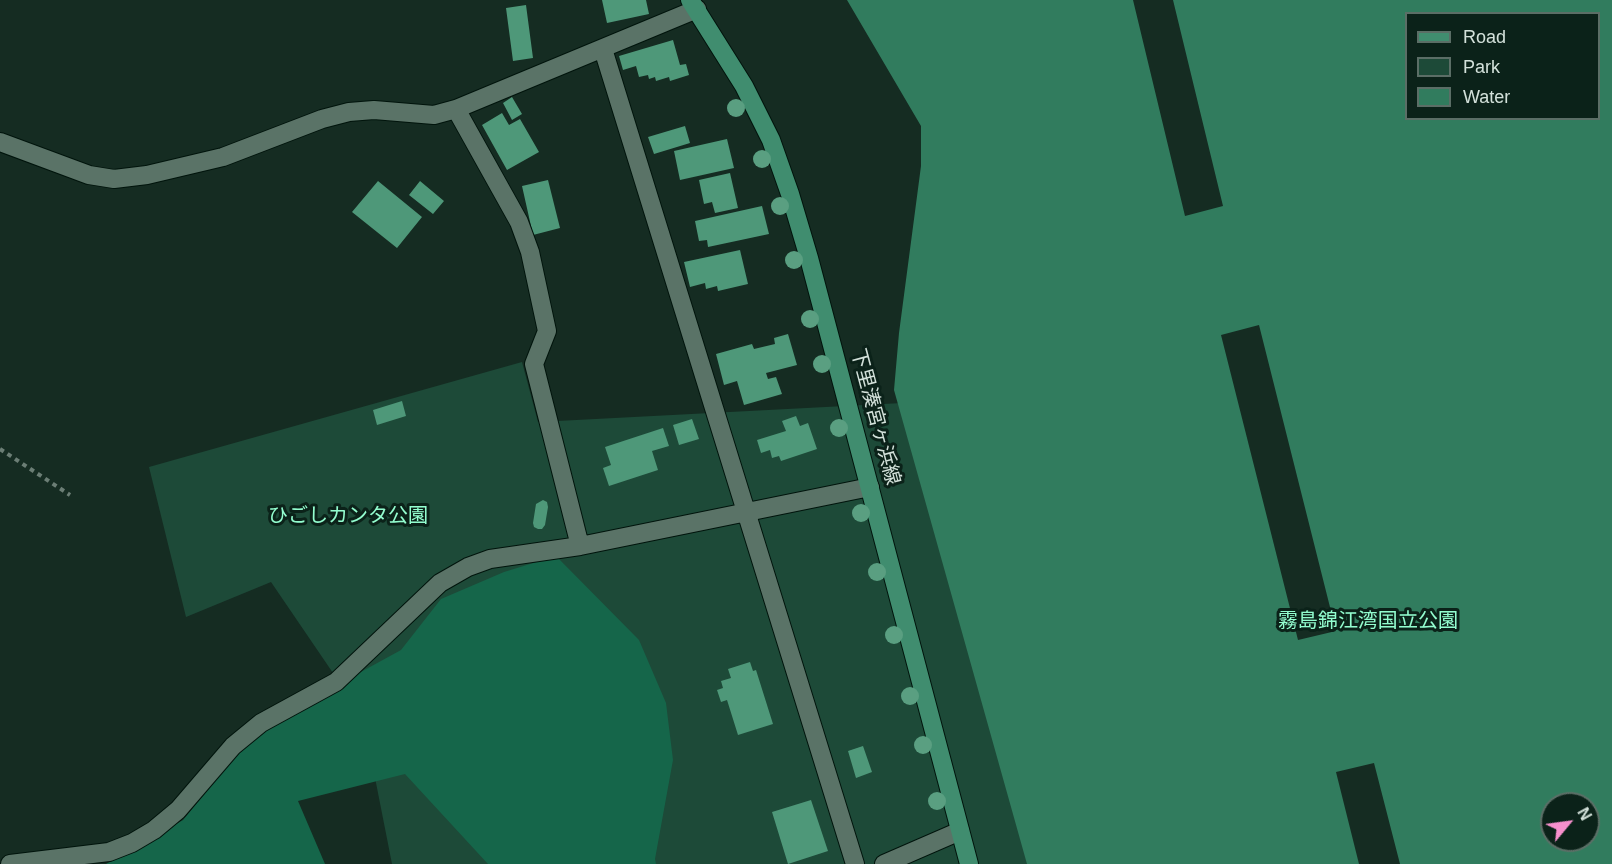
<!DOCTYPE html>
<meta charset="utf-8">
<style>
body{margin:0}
#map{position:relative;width:1612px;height:864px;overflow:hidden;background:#152c22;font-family:Arial,sans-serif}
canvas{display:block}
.legend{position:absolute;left:1405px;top:12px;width:195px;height:108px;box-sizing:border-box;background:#0b2219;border:2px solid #5b6e66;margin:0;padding:8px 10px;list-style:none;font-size:18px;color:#d3e1da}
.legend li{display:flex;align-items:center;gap:12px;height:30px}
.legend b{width:30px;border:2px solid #5b6e66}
.north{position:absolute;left:1540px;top:792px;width:60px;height:60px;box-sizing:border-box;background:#0b2219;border:2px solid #5b6e66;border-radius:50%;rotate:61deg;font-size:16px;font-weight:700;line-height:24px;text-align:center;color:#d3e1da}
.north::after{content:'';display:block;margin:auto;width:21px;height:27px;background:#f790cd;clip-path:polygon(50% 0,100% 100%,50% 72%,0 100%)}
</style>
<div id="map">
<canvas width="1612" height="864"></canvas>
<ul class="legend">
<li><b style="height:8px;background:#408d6f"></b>Road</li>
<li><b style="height:16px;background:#1d4a38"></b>Park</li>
<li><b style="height:16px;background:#317c5e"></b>Water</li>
</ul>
<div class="north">N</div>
</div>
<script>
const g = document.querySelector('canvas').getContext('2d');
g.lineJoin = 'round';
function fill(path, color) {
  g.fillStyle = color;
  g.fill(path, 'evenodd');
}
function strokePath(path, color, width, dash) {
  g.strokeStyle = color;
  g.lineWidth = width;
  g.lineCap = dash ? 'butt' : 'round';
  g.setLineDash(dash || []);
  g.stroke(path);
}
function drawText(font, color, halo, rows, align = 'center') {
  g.font = font + ' Arial,"Noto Sans JP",sans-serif';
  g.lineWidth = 6;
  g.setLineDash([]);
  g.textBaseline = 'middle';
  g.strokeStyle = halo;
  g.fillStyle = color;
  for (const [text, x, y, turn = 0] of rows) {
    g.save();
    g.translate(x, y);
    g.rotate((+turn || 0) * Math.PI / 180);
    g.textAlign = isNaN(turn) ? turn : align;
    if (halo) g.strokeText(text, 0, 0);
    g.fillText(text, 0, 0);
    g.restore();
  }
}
const green = new Path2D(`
 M522 362 538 422 1612 366V864H392L351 656 333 673 271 582 186 617 149 467ZM1552 804H1588V840H1552Z`);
const forest = new Path2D(`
 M556 556 639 640 666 703 673 760 655 859 656 864H488L405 774 298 801 325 864H106L183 820 251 737 317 696 401 650 441 599 504 572Z`);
const water = new Path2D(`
 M847 0H1612V864H1027L894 390 899 333 921 166V126ZM1406 14H1598V118H1406ZM1552 804H1588V840H1552Z`);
const pier = new Path2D(`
 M1133 0H1173L1223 206 1185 216Z
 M1259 325 1336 631 1298 640 1221 335Z
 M1374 763 1400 864H1359L1336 772Z`);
const building = new Path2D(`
 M602 0H646L649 14 607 23Z
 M526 5 533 58 513 61 506 8Z
 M673 40 680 65 686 64 689 75 670 81 669 77 656 81 655 77 649 79 648 75 639 77 636 66 623 70 619 56Z
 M512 97 522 114 512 120 503 103Z
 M502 113 509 125 520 119 539 152 507 170 482 125Z
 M685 126 690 143 654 154 648 137Z
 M727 139 734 168 680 180 674 151Z
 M730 173 738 208 715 213 712 202 704 204 699 180Z
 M548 180 560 228 533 235 522 186Z
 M378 181 422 217 397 248 352 212Z
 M420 181 444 201 433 214 409 195Z
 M762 206 769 234 708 247 707 240 699 241 695 221Z
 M740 250 748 284 718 291 717 286 706 289 705 283 690 287 684 262Z
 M788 334 797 365 766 373 768 379 776 377 782 394 744 405 737 381 724 385 716 354 752 344 754 349 775 344 774 338Z
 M402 401 406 416 377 425 373 410Z
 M796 416 800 426 808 423 817 449 781 461 779 456 772 458 770 450 761 453 757 440 786 431 782 421Z
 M692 419 699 439 679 445 673 425Z
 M663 428 669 446 652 451 658 470 609 486 603 468 611 465 605 447Z
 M543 500 547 502 548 507 545 525 542 529H538L534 527 533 523 536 504Z
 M750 662 753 671 756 670 773 724 738 735 727 700 721 702 717 690 723 688 721 681 731 678 728 669Z
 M863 746 872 772 856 778 848 751Z
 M811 800 828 851 788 864 772 812Z`);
const path = new Path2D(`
 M0 449 70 495`);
const minor = new Path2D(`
 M603 49 855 864
 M456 109 519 222 530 252 547 331 534 364 580 546
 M0 142 89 175 114 179 147 175 223 157 322 119 349 112 374 110 434 115 456 109 697 9
 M10 864 109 852 132 843 154 830 178 810 233 746 261 723 336 682 440 583 468 567 490 559 580 546 870 487
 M884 864 960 831`);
const major = new Path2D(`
 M690 0 744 86 771 140 790 194 809 258 969 864`);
const trees = [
 [736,108],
 [762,159],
 [780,206],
 [794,260],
 [810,319],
 [822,364],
 [839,428],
 [861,513],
 [877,572],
 [894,635],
 [910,696],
 [923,745],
 [937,801]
];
const streetNames = [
 ["下里湊宮ヶ浜線",875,417,75]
];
const parkNames = [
 ["ひごしカンタ公園",348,516],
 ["霧島錦江湾国立公園",1368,621]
];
fill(green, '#1d4a38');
fill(forest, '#15664a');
fill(water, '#317c5e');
fill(pier, '#152c22');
fill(building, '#4e9879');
strokePath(minor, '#01140c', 20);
strokePath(major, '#01140c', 20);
strokePath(path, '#6b7e75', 4, [4.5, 4.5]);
strokePath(minor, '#5a7367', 18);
strokePath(major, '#408d6f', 18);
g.fillStyle = '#5a9f81';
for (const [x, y] of trees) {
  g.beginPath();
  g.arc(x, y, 9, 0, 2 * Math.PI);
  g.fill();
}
drawText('20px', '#d3e1da', '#0b2219', streetNames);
drawText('20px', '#93fdcf', '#0b2219', parkNames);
</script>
